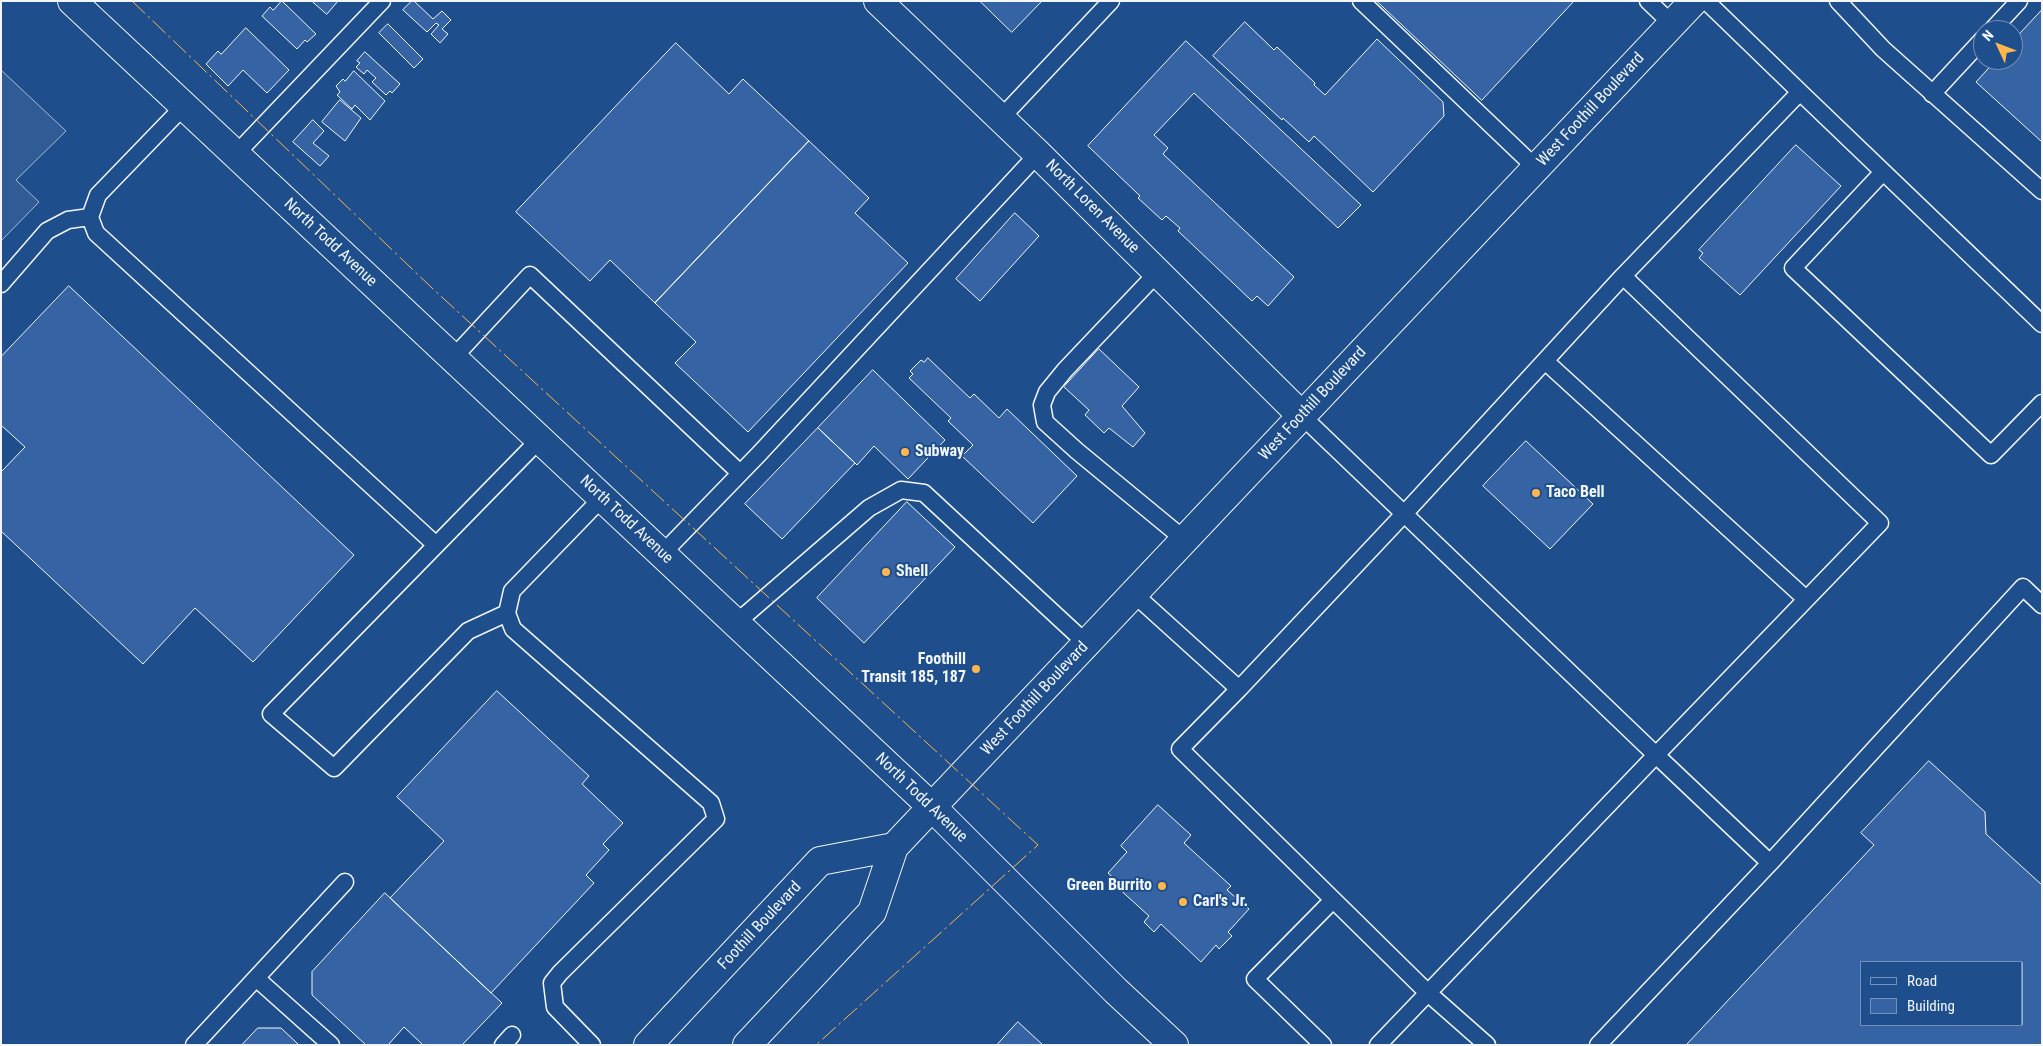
<!DOCTYPE html>
<style>
body{margin:0}
#map{position:relative;width:2043px;height:1046px;overflow:hidden;background:#1f4e8c;font-family:"Roboto Condensed",sans-serif}
canvas{display:block}
.frame{position:absolute;inset:0;border:2px solid #f2f6ff;pointer-events:none}
.legend{position:absolute;left:1860px;top:961px;width:162px;height:65px;box-sizing:border-box;background:#1f4e8c;border:1px solid #7391ba;margin:0;padding:6px 9px;list-style:none;font-size:15px;color:#f2f6ff}
.legend li{display:flex;align-items:center;gap:10px;height:25px}
.legend b{width:25px;border:1px solid #7391ba}
.north{position:absolute;left:1973px;top:20px;width:50px;height:50px;box-sizing:border-box;background:#1f4e8c;border:1px solid #7391ba;border-radius:50%;rotate:313deg;font-size:14px;font-weight:700;line-height:20px;text-align:center;color:#f2f6ff}
.north::after{content:'';display:block;margin:auto;width:18px;height:22px;background:#ffb74d;clip-path:polygon(50% 0,100% 100%,50% 72%,0 100%)}
</style>
<div id="map">
<canvas width="2043" height="1046"></canvas>
<div class="frame"></div>
<ul class="legend">
<li><b style="height:6px;background:#1f4e8c"></b>Road</li>
<li><b style="height:14px;background:#3563a3"></b>Building</li>
</ul>
<div class="north">N</div>
</div>
<script>
const g = document.querySelector('canvas').getContext('2d');
g.lineJoin = 'round';
function fill(path, color) {
  g.fillStyle = color;
  g.fill(path, 'evenodd');
}
function strokePath(path, color, width, dash) {
  g.strokeStyle = color;
  g.lineWidth = width;
  g.lineCap = dash ? 'butt' : 'round';
  g.setLineDash(dash || []);
  g.stroke(path);
}
function drawText(font, color, halo, rows, align = 'center') {
  g.font = font + ' "Roboto Condensed",sans-serif';
  g.lineWidth = 4;
  g.setLineDash([]);
  g.textBaseline = 'middle';
  g.strokeStyle = halo;
  g.fillStyle = color;
  for (const [text, x, y, turn = 0] of rows) {
    g.save();
    g.translate(x, y);
    g.rotate((+turn || 0) * Math.PI / 180);
    g.textAlign = isNaN(turn) ? turn : align;
    if (halo) g.strokeText(text, 0, 0);
    g.fillText(text, 0, 0);
    g.restore();
  }
}
const parking = new Path2D(`
 M1 70 66 131 16 180 39 202 1 241Z`);
const building = new Path2D(`
 M282 1 316 34 307 42 305 40 297 49 262 16 270 7 273 10Z
 M312 1H338L327 14Z
 M412 1H414L433 19 442 11 451 20 442 29 448 34 440 43 431 34 439 25 436 23 427 32 403 10Z
 M980 1H1042L1012 32Z
 M1377 1H1574L1482 100Z
 M2042 10V142L1976 82 1996 60H2013V41Z
 M1245 22 1274 50 1277 47 1315 83 1314 85 1325 95 1377 39 1443 102 1444 116 1373 192 1314 136 1309 142 1283 118 1282 120 1213 56Z
 M388 24 423 59 414 68 379 33Z
 M246 28 289 70 267 93 243 70 228 86 206 64 218 51 221 54Z
 M1186 41 1361 205 1338 228 1194 93 1154 135 1168 148 1163 154 1294 277 1268 306 1257 296 1252 301 1178 231 1180 228 1166 216 1162 220 1138 198 1140 196 1088 146Z
 M676 43 729 94 743 79 809 141 655 303 610 260 590 281 516 212Z
 M365 52 400 84 392 93 390 91 386 95 372 82 376 78 367 70 364 74 356 67 360 63 357 61Z
 M354 71 385 101 370 120 355 105 352 109 337 95 340 92 336 86 343 79 345 81Z
 M340 100 361 118 345 141 322 122Z
 M313 120 324 131 313 143 329 156 320 166 293 142Z
 M809 141 869 198 855 213 908 263 748 432 675 363 696 342 655 303Z
 M1796 145 1841 186 1740 295 1699 258 1703 253 1699 250Z
 M1015 213 1039 236 980 301 956 279Z
 M69 286 354 555 253 662 195 608 143 664 1 531V472L25 447 1 425V357Z
 M1099 349 1139 387 1122 406 1145 433 1133 447 1109 428 1104 433 1085 415 1089 410 1064 387Z
 M928 358 970 398 974 394 999 418 1007 409 1077 476 1033 523 962 456 973 445 948 421 951 418 909 378 913 374 910 371 921 360 924 362Z
 M873 370 945 440 908 479 874 446 857 465 818 428Z
 M818 428 855 463 782 539 745 504Z
 M1526 441 1593 504 1550 549 1483 486Z
 M907 502 955 547 864 643 817 598Z
 M497 691 589 776 582 784 623 823 603 844 609 850 586 875 594 883 491 993 390 898 444 841 397 797Z
 M1929 761 1985 812 1986 834 2042 885V1045H1686L1874 845 1861 833ZM1862 962H2022V1025H1862Z
 M1158 805 1191 835 1184 843 1231 886 1227 890 1249 909 1228 932 1232 936 1219 949 1216 945 1201 962 1161 924 1154 932 1144 922 1149 916 1116 886 1119 883 1108 873 1127 852 1121 846Z
 M385 893 502 1003 462 1045H423L404 1027 388 1045H366L312 995V972Z
 M1018 1022 1043 1045H997Z
 M258 1028H281L299 1045H242Z`);
const lane = new Path2D(`
 M1361 1 1536 168
 M1648 1 1672 24
 M1838 1 1883 49 2042 191
 M1992 30 2019 1
 M1800 92 2042 324
 M1932 94 1983 39
 M184 106 98 195 90 217 96 233 436 545
 M1001 118 1111 1
 M236 154 382 1
 M1883 172 1793 268 1991 455 2042 403
 M1158 272 1065 370 1047 392 1042 405 1045 422 1077 451 1185 540
 M1 284 47 231 68 220 90 217
 M453 358 530 275 740 473
 M1545 361 1806 599
 M1302 416 1656 755 1378 1045
 M662 554 758 455 1038 154
 M1134 594 1239 689 1404 514 1623 276
 M507 613 468 631 334 768 271 714 540 439
 M736 623 869 508 901 490 924 493 1087 644
 M1239 689 1180 749 1428 993 1487 1045
 M1770 863 2023 587 2042 605
 M194 1045 256 978
 M331 1045 256 978 345 882
 M503 1045 512 1035
 M592 1045 555 1007 552 983 560 973 716 819 711 803 513 629 507 613 512 591 602 498
 M1323 1045 1255 979 1333 900
 M1598 1045 1770 863 1656 755 1880 523 1623 276 1800 92 1706 1`);
const street = new Path2D(`
 M878 1 1038 154 1302 416`);
const secondary = new Path2D(`
 M72 1 932 807 1116 991 1174 1045`);
const primary = new Path2D(`
 M648 1045 820 861 894 847
 M747 1045 872 912 894 847 1694 1`);
const power = new Path2D(`
 M132 1 432 288 1038 845 816 1045`);
const markers = [
 [905,452,5,"#ffb74d"],
 [1536,493,5,"#ffb74d"],
 [886,572,5,"#ffb74d"],
 [976,669,5,"#ffb74d"],
 [1162,886,5,"#ffb74d"],
 [1183,902,5,"#ffb74d"]
];
const streetNames = [
 ["West Foothill Boulevard",1591,110,-47],
 ["North Loren Avenue",1092,207,45],
 ["North Todd Avenue",330,243,43],
 ["West Foothill Boulevard",1313,404,-47],
 ["North Todd Avenue",626,520,43],
 ["West Foothill Boulevard",1035,699,-47],
 ["North Todd Avenue",921,798,44],
 ["Foothill Boulevard",760,926,-47]
];
const poiNames = [
 ["Subway",915,452],
 ["Taco Bell",1546,493],
 ["Shell",896,572],
 ["Foothill",966,660,"right"],
 ["Transit 185, 187",966,678,"right"],
 ["Green Burrito",1152,886,"right"],
 ["Carl's Jr.",1193,902]
];
fill(parking, '#305b95');
strokePath(parking, '#a8bbd7', 1);
fill(building, '#3563a3');
strokePath(building, '#f2f6ff', 1);
strokePath(lane, '#f2f6ff', 19);
strokePath(street, '#f2f6ff', 30);
strokePath(secondary, '#f2f6ff', 30);
strokePath(primary, '#f2f6ff', 30);
strokePath(lane, '#1f4e8c', 16);
strokePath(street, '#1f4e8c', 28);
strokePath(secondary, '#1f4e8c', 28);
strokePath(primary, '#1f4e8c', 28);
strokePath(power, '#ffb74d', 1, [18, 4, 2.5, 4]);
for (const [x, y, r, color] of markers) {
  const dot = new Path2D();
  dot.arc(x, y, r, 0, 2 * Math.PI);
  g.fillStyle = color;
  g.fill(dot);
  strokePath(dot, '#1f4e8c', 2);
}
drawText('16px', '#f2f6ff', '#1f4e8c', streetNames);
drawText('bold 16px', '#f2f6ff', '#1f4e8c', poiNames, 'left');
</script>
